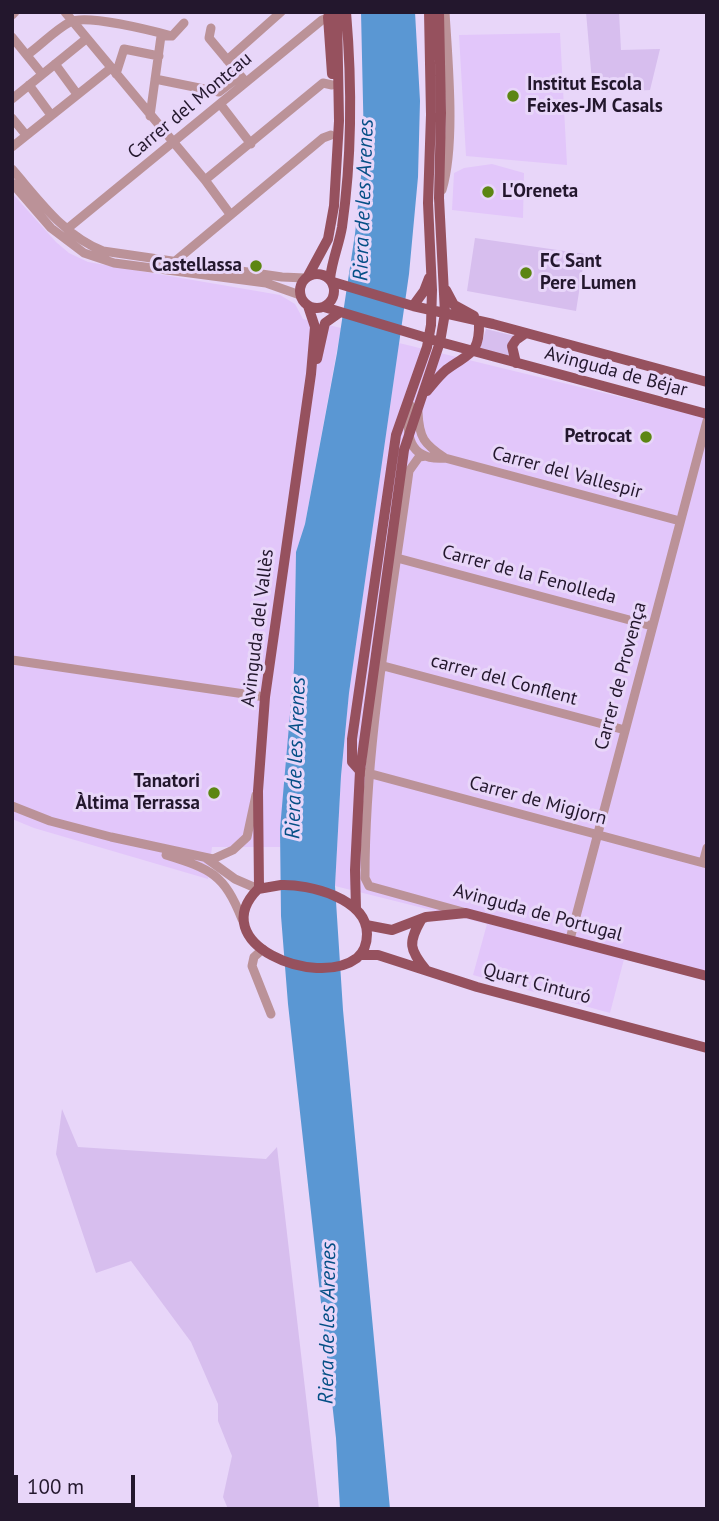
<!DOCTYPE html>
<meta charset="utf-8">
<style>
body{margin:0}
#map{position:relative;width:719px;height:1521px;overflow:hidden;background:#e8d6f9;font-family:"PT Sans",sans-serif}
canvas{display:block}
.frame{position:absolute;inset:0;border:14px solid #23172d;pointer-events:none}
.scale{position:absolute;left:14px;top:1475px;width:121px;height:32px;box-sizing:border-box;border:4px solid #23172d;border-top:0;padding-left:9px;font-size:21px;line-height:24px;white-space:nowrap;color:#23172d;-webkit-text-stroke:5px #e8d6f9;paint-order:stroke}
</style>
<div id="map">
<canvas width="719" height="1521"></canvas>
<div class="frame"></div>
<div class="scale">100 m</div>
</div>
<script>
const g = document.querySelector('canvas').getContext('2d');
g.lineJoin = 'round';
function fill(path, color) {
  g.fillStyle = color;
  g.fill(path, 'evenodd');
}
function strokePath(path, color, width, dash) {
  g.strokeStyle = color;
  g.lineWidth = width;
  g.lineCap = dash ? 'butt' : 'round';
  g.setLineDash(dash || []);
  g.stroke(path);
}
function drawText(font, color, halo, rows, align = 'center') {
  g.font = font + ' "PT Sans",sans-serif';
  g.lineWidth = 6;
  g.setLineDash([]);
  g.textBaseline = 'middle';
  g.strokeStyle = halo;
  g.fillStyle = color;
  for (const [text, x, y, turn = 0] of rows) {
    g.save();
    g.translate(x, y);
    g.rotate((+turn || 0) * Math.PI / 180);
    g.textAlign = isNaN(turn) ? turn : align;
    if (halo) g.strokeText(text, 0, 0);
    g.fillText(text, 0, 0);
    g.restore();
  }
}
const built = new Path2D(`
 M560 33 567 165 466 156 459 35Z
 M492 164 524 173 523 218 452 210 454 173 464 168Z
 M12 193 56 242 69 253 88 262 280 295 295 304 303 319 341 328 305 524 296 552 294 668 280 847H212L208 879 34 828 12 819Z
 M399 343 707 418V981L624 959 610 1013 473 975 487 924 335 886 341 776 349 693Z`);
const green = new Path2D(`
 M586 12H619L621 50 660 49 650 90 593 93Z
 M475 238 585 254 576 311 467 291Z
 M486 329 515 336 509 357 480 348Z
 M62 1109 78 1147 266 1159 277 1147 319 1509H228L223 1497 232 1456 218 1421V1404L191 1342 131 1261 96 1273 56 1154Z`);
const water = new Path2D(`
 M361 12H415L420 101 418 177 409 274 349 693 341 776 335 886 343 1010 390 1509H340L336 1438 288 1004 281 916 280 829 294 668 296 552 305 524 337 353 355 234 364 147Z`);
const minor = new Path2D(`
 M65 12 205 180 230 214
 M12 15 15 12
 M211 28 209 38 244 80
 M12 37 42 74
 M27 55C41 45 55 30 70 22 86 14 153 31 172 36
 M227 60 281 12
 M55 64 77 94
 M116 74 124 49 159 56
 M155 79 219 92 240 76
 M29 85 51 115
 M12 99 86 39
 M221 105 251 144
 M150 116 161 36H172L184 23
 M12 118 26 135
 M12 147 111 68
 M12 169C39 200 64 236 103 251L282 277 305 278
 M205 180 323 83 332 85
 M12 183 51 228 84 253 114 263 266 283 300 295
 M442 190C456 143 448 63 445 12
 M67 229 322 20 333 15
 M173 263 323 138 331 135
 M410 405C405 434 408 461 445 458L680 521
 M418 412C419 438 424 444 445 458
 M426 456 419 457 409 471C391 606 365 741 365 878L369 886 463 912
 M397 558 652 626
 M12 660 265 697
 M376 664 625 730
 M364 772 707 864
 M12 806 50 821 111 837 213 859 233 850 247 837 256 795
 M166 855C211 869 224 874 242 919
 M206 858 235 879 258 889
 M703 863 707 848
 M570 939 707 421
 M263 949 254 957 252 966 271 1014`);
const major = new Path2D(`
 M328 17 332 74
 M300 291a17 17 0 1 1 34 0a17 17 0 1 1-34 0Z
 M308 276 328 239 334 206 339 121 337 12
 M330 279C332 260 339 245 342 227 352 157 352 82 346 12
 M333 282 413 306 493 324 707 382
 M446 290 454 305 474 316
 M413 306 424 291 429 278
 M324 307 440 342 707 414
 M317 359 325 323 339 313
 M516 363 512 346 516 340 526 333
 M427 391C433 384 439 376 446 370 468 353 480 356 479 322L476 320
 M360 771 352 762V739L396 435 427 347 431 325 432 290 428 203 431 115 429 12
 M281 885C308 884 367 898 367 934 367 943 364 952 357 958 316 989 204 943 258 889Z
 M259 888 258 791 265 697 311 374 315 327 308 306
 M356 909 355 870 360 771 404 450 440 342 445 313 439 198 441 113 439 12
 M421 920C408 943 409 949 426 970
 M366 925 392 930 426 917 466 913 707 976
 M360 955H378L477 987 707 1048`);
const markers = [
 [513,96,7,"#5c8612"],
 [488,192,7,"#5c8612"],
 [256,266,7,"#5c8612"],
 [526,273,7,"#5c8612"],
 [646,437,7,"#5c8612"],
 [214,793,7,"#5c8612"]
];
const poiNames = [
 ["Institut Escola",527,85],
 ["Feixes-JM Casals",527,107],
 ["L'Oreneta",502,192],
 ["FC Sant",540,262],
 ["Pere Lumen",540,284],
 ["Castellassa",242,266,"right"],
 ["Petrocat",632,437,"right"],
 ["Tanatori",200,782,"right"],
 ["Àltima Terrassa",200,804,"right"]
];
const streetNames = [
 ["Carrer del Montcau",190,106,-40],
 ["Avinguda de Béjar",616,372,15],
 ["Carrer del Vallespir",567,473,15],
 ["Carrer de la Fenolleda",529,575,15],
 ["Avinguda del Vallès",258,628,-83],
 ["Carrer de Provença",621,676,-75],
 ["carrer del Conflent",504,680,15],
 ["Carrer de Migjorn",538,801,15],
 ["Avinguda de Portugal",538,913,15],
 ["Quart Cinturó",537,984,15]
];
const waterNames = [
 ["Riera de les Arenes",364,200,-88],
 ["Riera de les Arenes",296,758,-88],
 ["Riera de les Arenes",328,1323,-89]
];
fill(built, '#e2c6fa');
fill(green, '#d7beee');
fill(water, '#5a97d3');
strokePath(minor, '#bb9298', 9);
strokePath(major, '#96515e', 10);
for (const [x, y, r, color] of markers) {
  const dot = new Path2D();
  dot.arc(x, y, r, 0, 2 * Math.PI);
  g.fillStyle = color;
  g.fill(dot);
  strokePath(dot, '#e8d6f9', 2.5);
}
drawText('bold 19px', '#23172d', '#e8d6f9', poiNames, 'left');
drawText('19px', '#23172d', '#e8d6f9', streetNames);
drawText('italic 21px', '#054f86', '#e8d6f9', waterNames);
</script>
